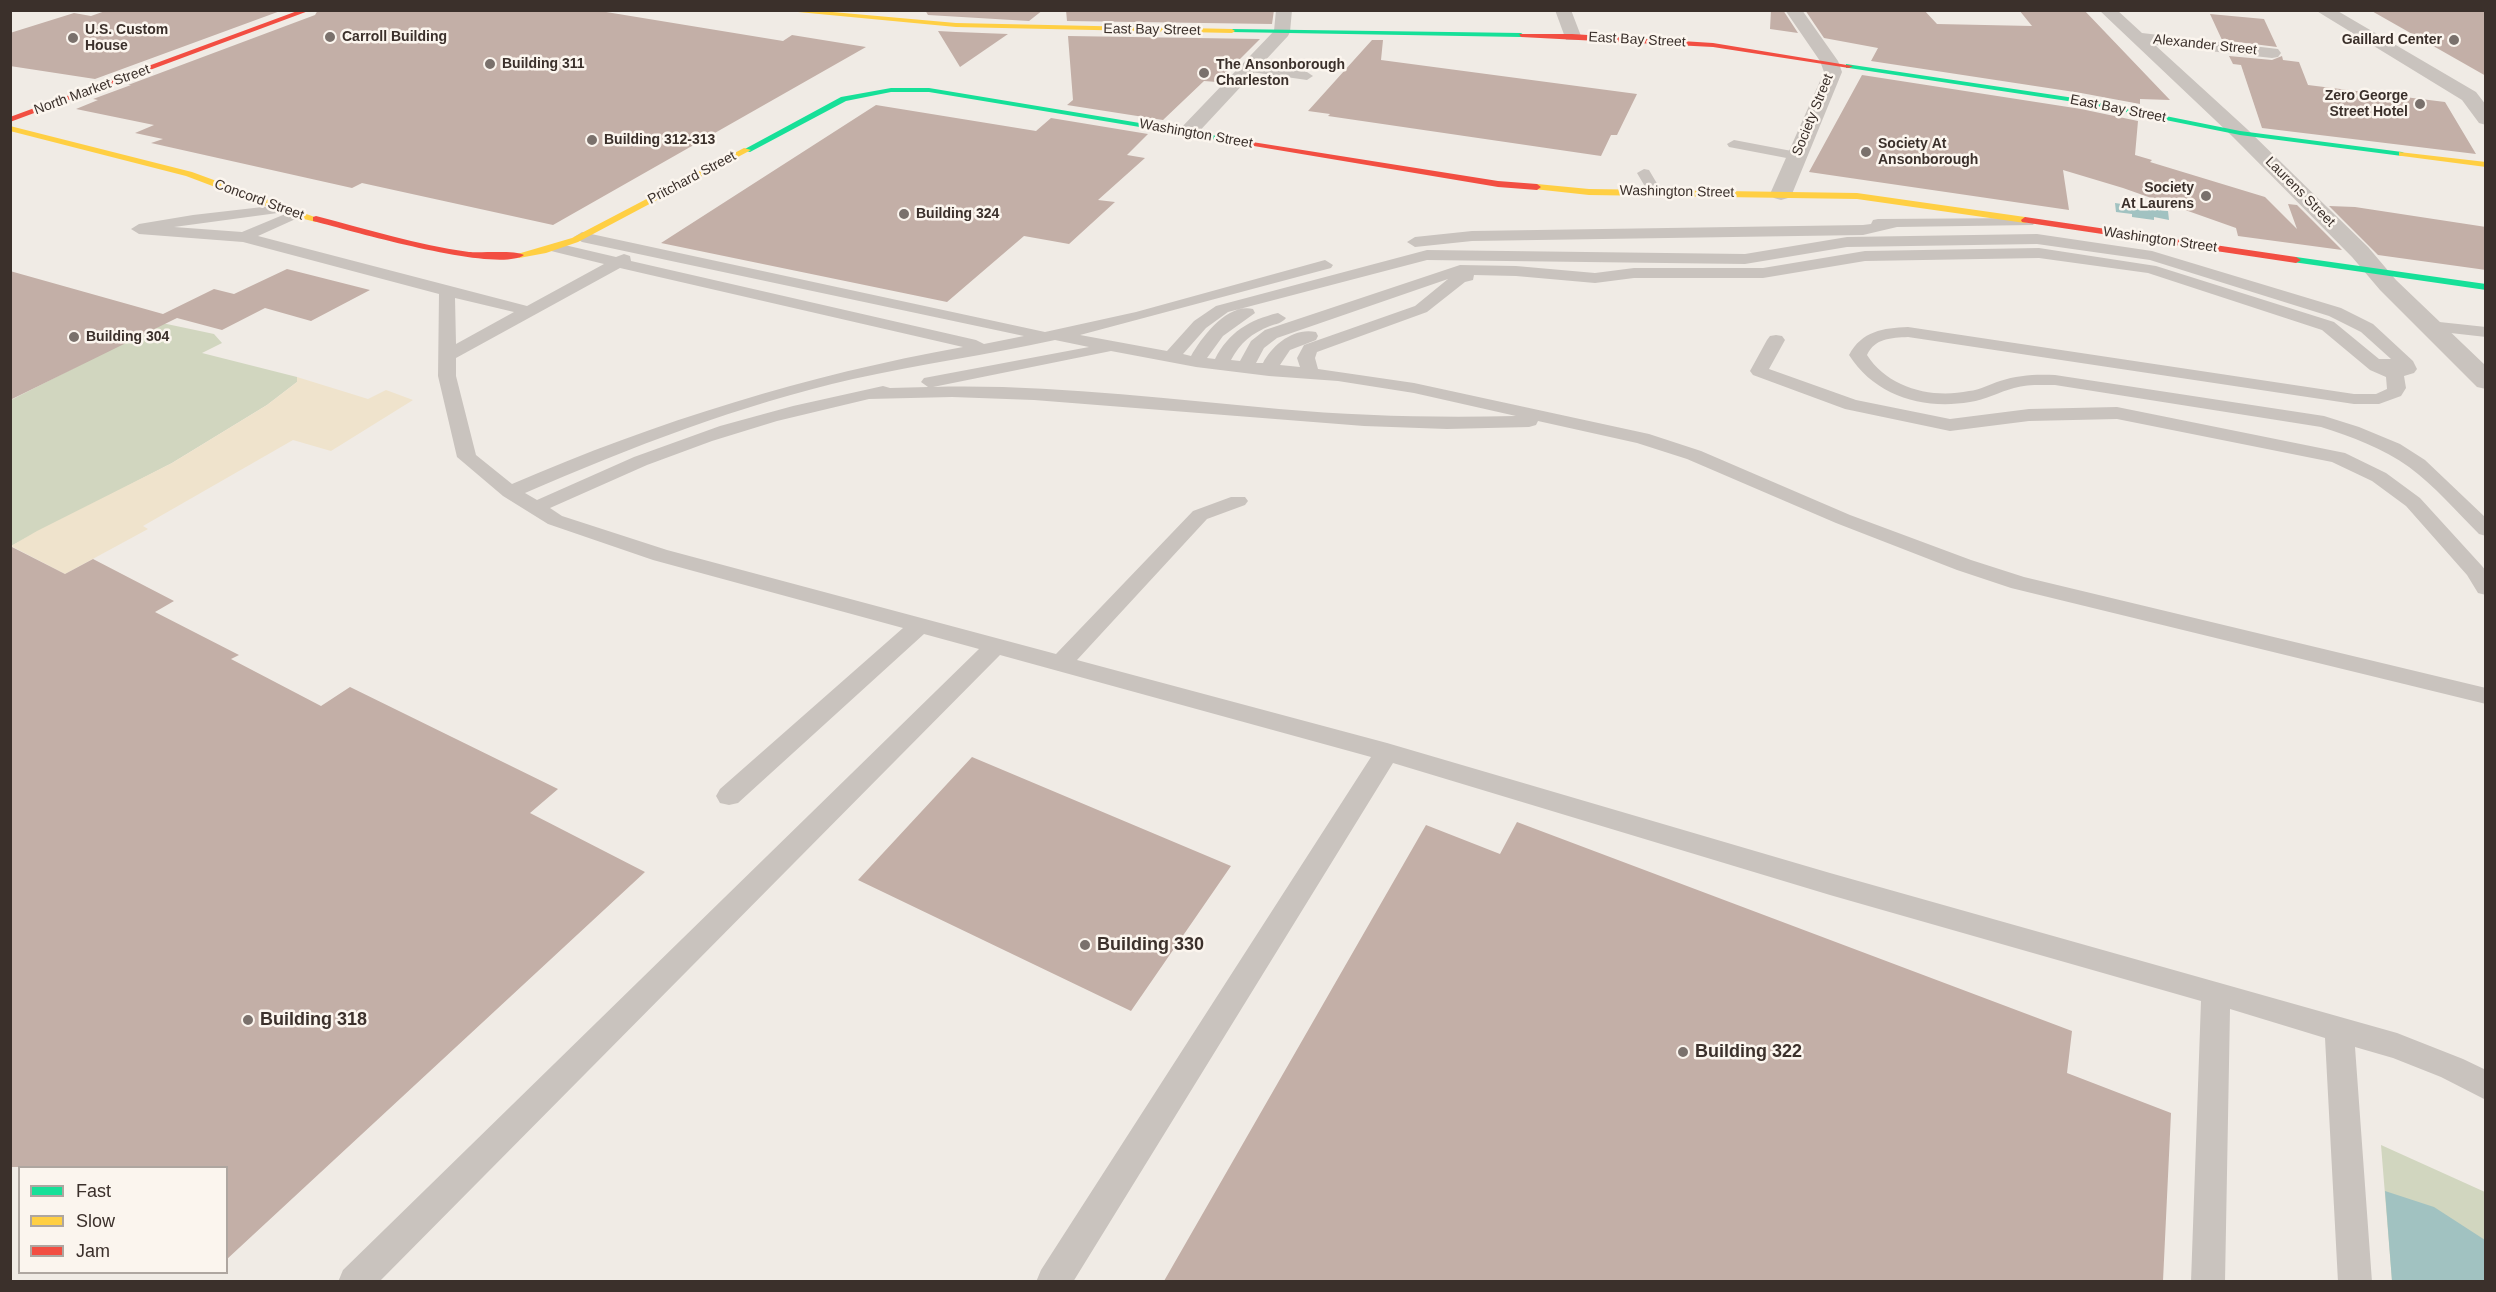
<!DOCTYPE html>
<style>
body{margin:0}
#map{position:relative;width:2496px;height:1292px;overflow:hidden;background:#f0ebe5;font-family:Arial,sans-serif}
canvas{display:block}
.frame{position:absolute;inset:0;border:12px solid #3b302b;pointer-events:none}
.legend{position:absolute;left:18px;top:1166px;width:210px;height:108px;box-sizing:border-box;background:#fbf5ee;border:2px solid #aea6a0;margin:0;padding:8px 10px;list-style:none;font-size:18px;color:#3b302b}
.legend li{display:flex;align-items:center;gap:12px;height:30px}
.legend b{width:30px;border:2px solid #aea6a0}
</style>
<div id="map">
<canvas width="2496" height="1292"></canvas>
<div class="frame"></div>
<ul class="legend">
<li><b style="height:8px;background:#16e098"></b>Fast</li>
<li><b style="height:8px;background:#ffcf43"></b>Slow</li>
<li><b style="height:8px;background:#f24e42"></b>Jam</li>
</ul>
</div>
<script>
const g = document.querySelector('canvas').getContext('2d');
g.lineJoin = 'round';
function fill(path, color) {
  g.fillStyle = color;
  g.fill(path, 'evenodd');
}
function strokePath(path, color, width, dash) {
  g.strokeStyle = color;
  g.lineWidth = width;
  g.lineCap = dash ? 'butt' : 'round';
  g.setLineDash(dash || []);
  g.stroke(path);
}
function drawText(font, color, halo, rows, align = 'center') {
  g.font = font + ' Arial,sans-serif';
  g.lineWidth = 5;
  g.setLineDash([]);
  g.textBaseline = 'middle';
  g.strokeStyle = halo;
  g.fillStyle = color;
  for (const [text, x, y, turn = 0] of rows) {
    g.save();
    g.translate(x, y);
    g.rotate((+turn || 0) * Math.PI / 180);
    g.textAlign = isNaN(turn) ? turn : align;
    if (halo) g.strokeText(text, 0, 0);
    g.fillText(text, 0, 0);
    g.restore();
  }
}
const green = new Path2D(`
 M162 323 214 334 222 343 202 353 297 377V382L267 405 172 463 11 546V400Z
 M2381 1145 2485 1192V1281H2392Z`);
const sand = new Path2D(`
 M297 377 368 399 386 390 413 400 331 451 293 440 143 526 148 529 65 574 11 546 37 531 172 463 267 405 297 382Z`);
const water = new Path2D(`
 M2115 203 2168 211 2169 220 2154 217V220L2132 217V214L2116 212Z
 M2385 1191 2434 1207 2485 1240V1281H2392Z`);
const building = new Path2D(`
 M108 10H283L95 79 10 66V33L74 13 91 16Z
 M318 10H594L783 41 792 35 866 47 553 225 362 183 352 188 151 143 163 139 135 133 154 125 76 109 98 100 93 99 131 85H128L315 15Z
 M925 10H1043L1029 21 928 15Z
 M1066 10H1274L1272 24 1067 21Z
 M1771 10H1783L1798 33 1770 29Z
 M1805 10H1924L1937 24 2032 26 2019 10H2084L2170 100 2140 99V104L2081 93 1871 61 1878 48 1824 38Z
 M2370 10H2486V76Z
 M2210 14 2264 19 2277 47 2222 40Z
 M938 31 956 32 1008 34 960 67Z
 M1068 36 1260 39 1217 82 1204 81 1163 120 1067 105 1073 100Z
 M1372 40H1383L1381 60 1637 94 1617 135H1611L1601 156 1328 116 1330 114 1308 111Z
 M2229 56 2272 60 2282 56 2283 60 2299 62 2308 85 2445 102 2476 154 2262 128 2241 65 2233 64Z
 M1862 75 2081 109 2138 121 2135 155 2152 160 2150 162 2265 197 2297 229 2288 204 2297 205 2342 250 2238 236 2236 228 2123 188 2063 170 2069 210 1809 172Z
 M876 105 1036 131 1051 118 1148 134 1127 155 1145 158 1098 200 1115 202 1069 244 1024 236 947 302 661 243Z
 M2329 206 2355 207 2486 227V270L2378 255Z
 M287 269 370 290 311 321 265 308 222 330 177 318 10 400V271L163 314 214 289 234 294Z
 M10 546 65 574 93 559 174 601 155 612 239 655 231 659 321 706 350 687 558 789 530 813 645 872 226 1260V1167H10Z
 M972 757 1231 866 1131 1011 858 880Z
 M1517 822 2072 1031 2067 1073 2171 1113 2163 1281H1164L1426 825 1500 854Z`);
const lane = new Path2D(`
 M1248 64 1307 72 1313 76 1307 80 1244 71 1242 68Z
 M1734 140 1797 152 1804 156 1797 160 1729 147 1727 144Z
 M1644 169 1649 170 1662 192 1660 195H1650L1637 173Z
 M280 205 285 206 287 209 285 212 174 227 242 232 295 210 300 211 302 214 300 217 258 236 527 306 604 264 551 251 548 248 551 245 556 243 616 257 624 254 630 256 631 261 976 340 984 344 1024 336 582 242 574 237 582 232 1045 332 1136 312 1325 260 1333 265 1331 268 1080 335 1167 351 1194 321 1216 306 1427 250 1745 254 1847 237 2037 234 2152 251 2341 308 2373 324 2413 361 2417 369 2414 373 2404 376 2406 388 2401 396 2379 404H2354L1908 337C1891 338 1875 338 1867 355 1888 388 1932 399 1969 391 1980 390 1990 384 2000 381 2018 375 2036 374 2055 375L2324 416 2359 427 2400 444 2425 460 2486 518V536L2479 534C2457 512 2435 486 2409 467 2383 448 2352 437 2321 427L2055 385C2041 385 2027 384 2014 388 1999 392 1985 400 1970 402 1923 410 1875 396 1849 355 1862 331 1883 328 1908 327L2354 394H2376L2387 389 2386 377 2370 370 2322 330 2148 273 2039 258 1865 261 1763 278H1634L1595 283 1516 276 1474 275 1473 280 1465 282 1427 312 1317 352 1315 358 1318 369 1414 383 1649 434 1701 451 1850 515 1971 560 2024 577 2486 688V704L2011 588 1957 570 1836 523 1687 459 1637 443 1538 421 1536 425 1529 427 1447 429 1364 426 1034 400 952 397 869 399 777 421 712 441 647 465 550 508 562 516 667 550 1056 654 1193 511 1231 497H1245L1248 501 1245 505 1207 519 1077 660 1387 743 1830 873 2397 1033 2463 1059 2486 1070V1100L2441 1077 2393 1058 2355 1047 2372 1282H2338L2325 1038 2230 1009 2225 1282H2191L2201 1001 1830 895 1393 763 1073 1282H1036L1041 1270 1371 757 1000 655 379 1282H338L343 1270 979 649 924 634 738 803 729 805 720 803 716 796 720 789 903 628 653 560 548 524 503 496 457 457 438 376 439 294 243 242 139 234 131 229 139 224 193 215ZM2037 244 2150 260 2329 316 2361 332 2391 359H2379L2334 322 2156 266 2039 248 1865 251 1763 268H1634L1595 273 1516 266 1460 265 1265 330 1251 341 1240 361 1231 360C1240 343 1252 333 1270 326 1276 324 1282 323 1286 318L1278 313C1249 320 1229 332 1215 359L1207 358 1223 336 1255 313 1253 309C1227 303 1202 337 1191 356L1183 354 1206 328 1228 312 1427 260 1745 264 1847 247ZM620 268 963 347C807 375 658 421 512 484L476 455 456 376V358ZM1448 279 1415 306 1304 345 1297 358 1300 367 1280 365 1290 350 1316 340 1318 336 1316 332C1294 327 1272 345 1263 363H1256L1264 348 1277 338ZM455 298 514 312 456 344ZM1055 340 1089 347 924 378 921 382 928 387 890 388 883 386 793 406 720 426 634 457 537 500 525 493C631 447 740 405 853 379 920 364 988 355 1055 340ZM1111 351 1196 367 1269 376 1338 381 1414 393 1516 416C1436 418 1358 416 1279 409 1164 399 1048 384 933 387Z
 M2028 218 2033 219 2035 222 2033 225 1897 227 1863 235 1472 241 1415 247 1407 242 1415 237 1472 231 1863 225 1871 224 1873 220 1878 219Z
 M2430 321 2486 327V337L2424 330 2422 326Z
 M1776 335 1782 336 1785 340 1769 369 1856 400 1950 419 2029 409 2117 407 2345 453 2386 473 2420 498 2482 566 2486 571V595L2478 593 2467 575 2406 506 2372 481 2332 462 2117 419 2029 421 1950 431 1845 409 1753 375 1750 371 1767 340 1770 336Z`);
const street = new Path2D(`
 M1276 10H1292L1290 32 1288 36 1194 137H1180L1177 133 1180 129 1274 31Z
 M1555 10H1571L1581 36 1578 40H1566Z
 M1785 10H1802L1838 61 1842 72 1792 194 1788 198 1781 200 1774 198 1770 194 1824 72 1820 61Z
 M2099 10H2117L2142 33 2278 49 2281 53 2278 57 2272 58 2155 45 2247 129 2368 247 2396 280 2486 366V389L2477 387 2380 290 2352 257 2233 137Z
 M2315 10H2336L2476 92 2486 105V125L2479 123 2462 100Z`);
const fast = new Path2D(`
 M1232 29 1521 33 1524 35 1521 37 1230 32Z
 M1846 64 2081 99 2240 131 2402 152 2406 154 2402 156 2240 135 2081 103 1849 68H1846Z
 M891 88H929L1230 138 1234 140 1230 142 929 92H891L846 101 750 152 743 150 841 97Z
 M2296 257 2486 284V290L2293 262 2291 260Z`);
const slow = new Path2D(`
 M777 10H810L956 23 1232 29 1235 31 1232 33 956 27Z
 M10 126 192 172 320 219 316 222 292 216 186 176 10 131Z
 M744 148 751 150 578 242 546 253 519 258 514 255 572 238Z
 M2399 152 2486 162V167L2402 156H2399Z
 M1537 184 1589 189 1857 193 2025 217 2029 220 2025 223 1857 199 1589 195 1534 189V185Z`);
const jam = new Path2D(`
 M300 10H311L10 122V117Z
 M1519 34H1572L1713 43 1853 66 1849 68 1713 47 1521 37Z
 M1227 138 1498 181 1537 184 1541 187 1537 190 1498 187 1230 142 1226 140Z
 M316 216C367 229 417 245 469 252 482 253 516 250 524 255 497 274 349 230 313 221V217Z
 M2025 217 2296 257 2301 260 2296 263 2022 222 2021 220Z`);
const markers = [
 [330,37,6,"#7a716c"],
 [73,38,6,"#7a716c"],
 [2454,40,6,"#7a716c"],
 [490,64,6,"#7a716c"],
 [1204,73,6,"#7a716c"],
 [2420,104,6,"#7a716c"],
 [592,140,6,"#7a716c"],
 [1866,152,6,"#7a716c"],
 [2206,196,6,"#7a716c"],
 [904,214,6,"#7a716c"],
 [74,337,6,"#7a716c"],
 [1085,945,6,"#7a716c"],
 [248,1020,6,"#7a716c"],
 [1683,1052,6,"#7a716c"]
];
const farPoinames = [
 ["U.S. Custom",85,30],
 ["House",85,46],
 ["Carroll Building",342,37],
 ["Gaillard Center",2442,40,"right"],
 ["Building 311",502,64],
 ["The Ansonborough",1216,65],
 ["Charleston",1216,81],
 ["Zero George",2408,96,"right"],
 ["Street Hotel",2408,112,"right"],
 ["Building 312-313",604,140],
 ["Society At",1878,144],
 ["Ansonborough",1878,160],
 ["Society",2194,188,"right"],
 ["At Laurens",2194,204,"right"],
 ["Building 324",916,214],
 ["Building 304",86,337]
];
const farStreetnames = [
 ["East Bay Street",1152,30,1],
 ["East Bay Street",1637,40,3],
 ["Alexander Street",2205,45,6],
 ["North Market Street",92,90,-20],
 ["East Bay Street",2118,109,11],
 ["Society Street",1813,115,-68],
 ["Washington Street",1196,134,10],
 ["Pritchard Street",692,178,-28],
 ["Washington Street",1677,192,1],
 ["Laurens Street",2300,192,45],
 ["Concord Street",259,200,20],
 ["Washington Street",2160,240,8]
];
const nearPoinames = [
 ["Building 330",1097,945],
 ["Building 318",260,1020],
 ["Building 322",1695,1052]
];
fill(green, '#d1d6bf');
fill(sand, '#efe3cc');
fill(water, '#a1c2c1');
fill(building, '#c3afa7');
fill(lane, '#c9c3be');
fill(street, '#c9c3be');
fill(fast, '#16e098');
fill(slow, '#ffcf43');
fill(jam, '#f24e42');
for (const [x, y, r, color] of markers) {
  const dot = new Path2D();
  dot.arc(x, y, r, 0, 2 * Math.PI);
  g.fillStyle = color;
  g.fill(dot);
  strokePath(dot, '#fbf5ee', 2);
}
drawText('bold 14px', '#3b302b', '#fbf5ee', farPoinames, 'left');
drawText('14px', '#3b302b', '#fbf5ee', farStreetnames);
drawText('bold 18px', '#3b302b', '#fbf5ee', nearPoinames, 'left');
</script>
